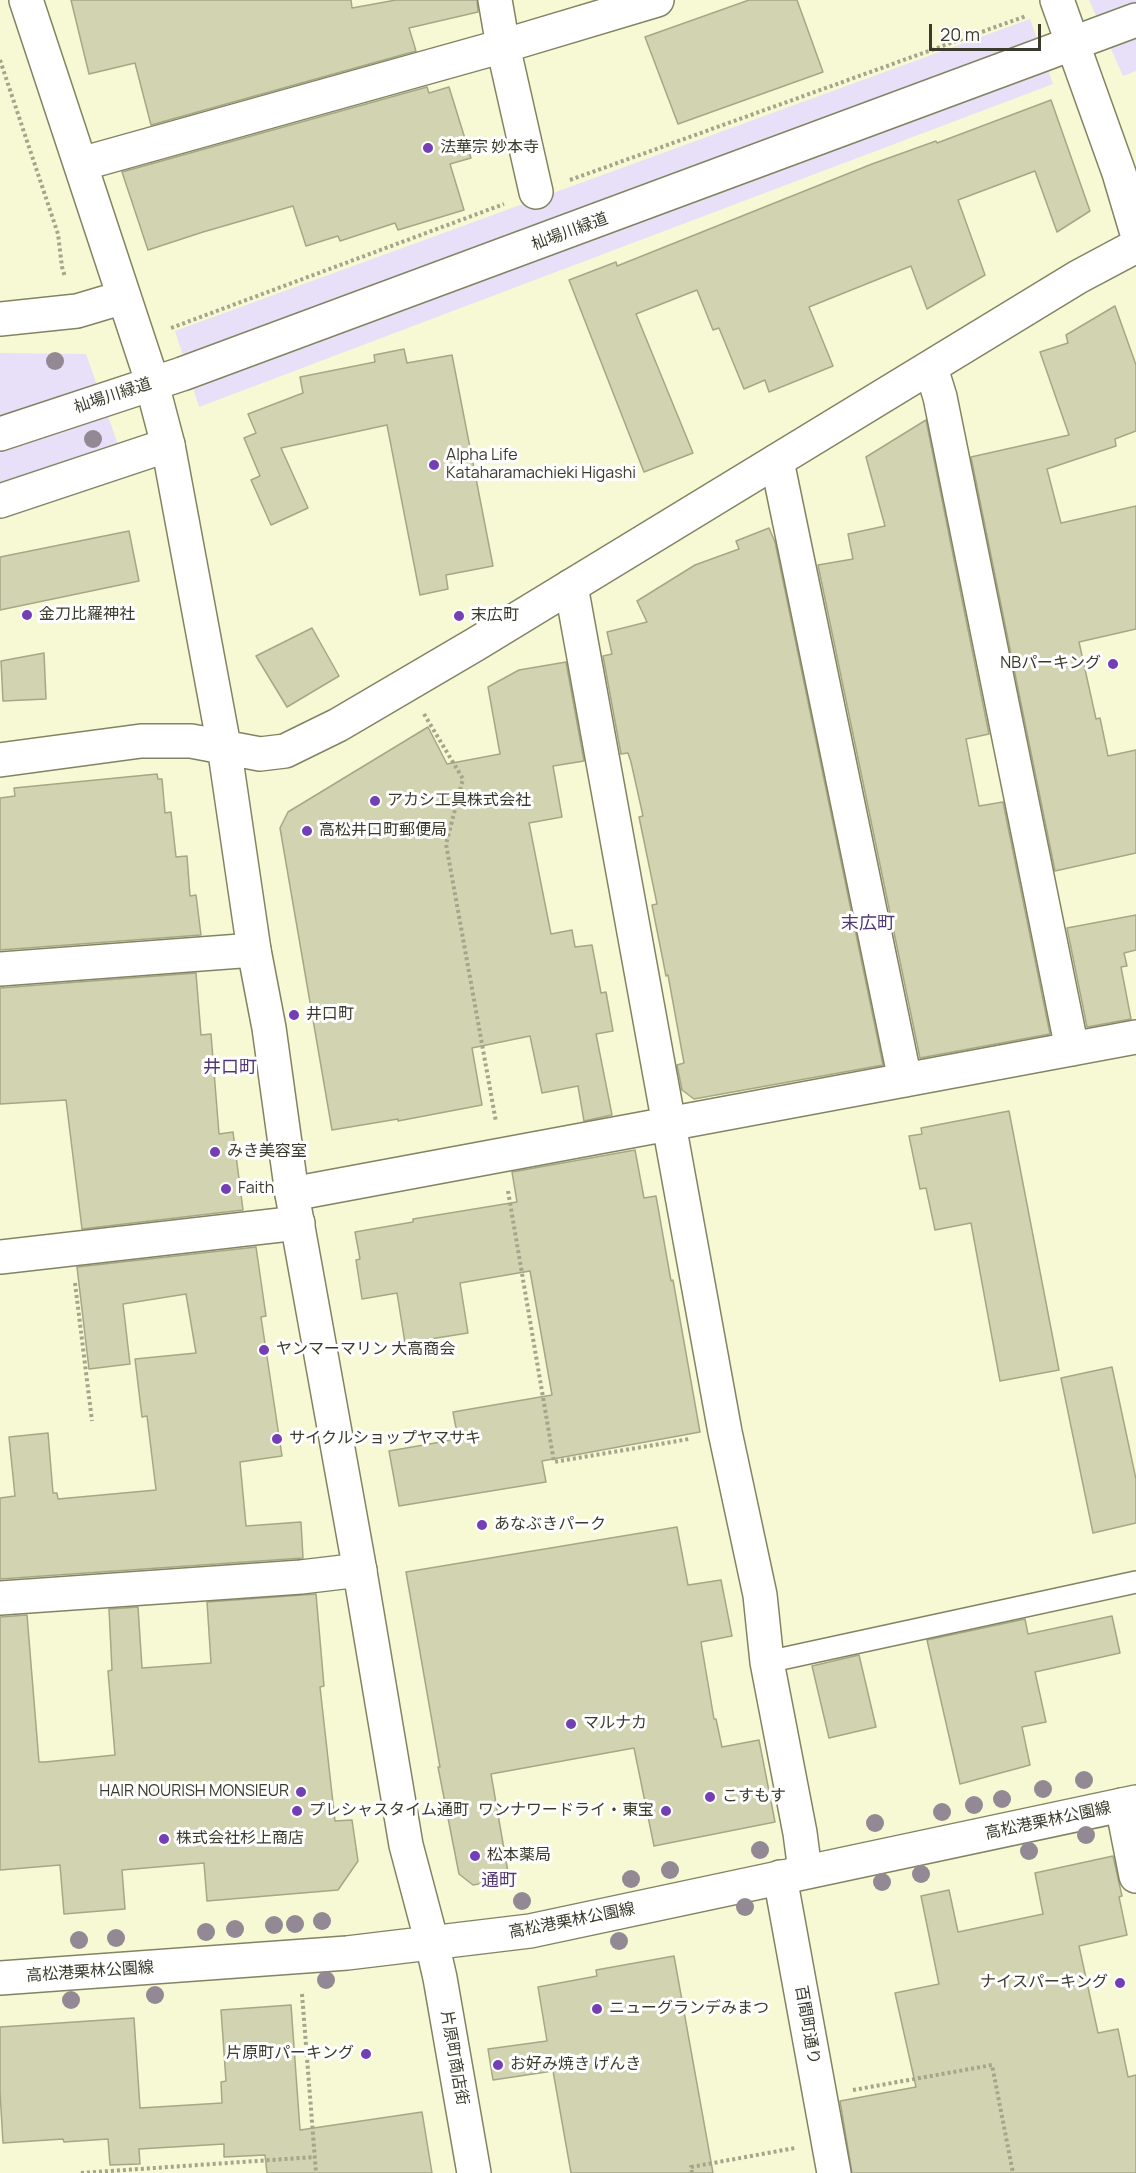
<!DOCTYPE html>
<meta charset="utf-8">
<style>
body{margin:0}
#map{position:relative;width:1136px;height:2173px;overflow:hidden;background:#f7f8d4;font-family:Manrope,sans-serif}
canvas{display:block}
.scale{position:absolute;left:929px;top:24px;width:112px;height:27px;box-sizing:border-box;border:3px solid #3b3b2d;border-top:0;padding-left:8px;font-size:18px;line-height:21px;white-space:nowrap;color:#3b3b2d;-webkit-text-stroke:4px #fff;paint-order:stroke}
</style>
<div id="map">
<canvas width="1136" height="2173"></canvas>
<div class="scale">20 m</div>
</div>
<script>
const g = document.querySelector('canvas').getContext('2d');
g.lineJoin = 'round';
function fill(path, color) {
  g.fillStyle = color;
  g.fill(path, 'evenodd');
}
function strokePath(path, color, width, dash) {
  g.strokeStyle = color;
  g.lineWidth = width;
  g.lineCap = dash ? 'butt' : 'round';
  g.setLineDash(dash || []);
  g.stroke(path);
}
function drawText(font, color, halo, rows, align = 'center') {
  g.font = font + ' Manrope,"Noto Sans JP",sans-serif';
  g.lineWidth = 6;
  g.setLineDash([]);
  g.textBaseline = 'middle';
  g.strokeStyle = halo;
  g.fillStyle = color;
  for (const [text, x, y, turn = 0] of rows) {
    g.save();
    g.translate(x, y);
    g.rotate((+turn || 0) * Math.PI / 180);
    g.textAlign = isNaN(turn) ? turn : align;
    if (halo) g.strokeText(text, 0, 0);
    g.fillText(text, 0, 0);
    g.restore();
  }
}
const green = new Path2D(`
 M1089 0H1136V71L1123 76Z
 M1030 19 1053 84 199 407 175 331Z
 M0 353 86 354 121 453 0 494Z`);
const pier = new Path2D(`
 M180 346 192 389 109 418 94 376Z`);
const building = new Path2D(`
 M71 0H351L352 8 396 0H477L478 12 409 28 416 51 151 125 135 63 89 74Z
 M749 0H797L823 72 678 124 645 37Z
 M427 87 429 93 449 87 471 158 450 164 464 210 398 230 395 223 340 241 338 236 306 246 293 206 203 232 148 250 122 172Z
 M1051 100 1090 211 1057 232 1035 171 958 200 985 275 927 309 911 266 809 307 833 366 769 392 765 380 744 389 719 328 713 330 697 290 636 314 693 453 644 472 569 280 616 262 617 266 872 164 936 141 937 143Z
 M1115 306 1136 365V431L1115 439 1116 446 1047 469 1061 523 1136 506V629L1079 642 1096 719 1100 718 1108 756 1136 750V853L1055 871 971 457 1069 435 1040 352 1068 343 1066 335Z
 M404 349 407 363 452 355 493 566 446 575 448 589 420 595 387 425 281 448 308 508 271 525 251 480 260 476 244 438 256 433 248 414 303 393 300 377 375 362 374 355Z
 M926 420 989 734 966 739 979 806 1003 802 1050 1034 920 1058 818 565 853 559 848 534 885 526 866 457Z
 M769 528 775 542 883 1065 694 1099 682 1090 677 1065 684 1063 668 975 666 976 652 905 657 904 639 817 643 816 631 762 628 753 621 754 603 656 612 654 607 632 647 622 637 601 695 565 739 549 736 541Z
 M129 531 139 581 0 610V557Z
 M312 628 339 676 287 707 256 656Z
 M44 653 46 699 3 701 1 661Z
 M566 662 584 761 553 766 562 817 529 823 551 934 572 930 575 947 592 945 601 993 606 992 613 1031 596 1034 612 1115 584 1121 578 1086 542 1093 530 1036 472 1048 482 1105 398 1121V1119L332 1130 280 828 288 812 428 727 447 764 500 754 488 687 519 670Z
 M157 774 158 779H162L165 813 171 812 176 857 187 856 190 896 196 895 201 935 0 950V798L15 796 14 788Z
 M1136 915V950L1124 953 1127 966 1121 967 1131 1019 1087 1027 1067 928Z
 M196 973 201 1035 211 1034 219 1134 233 1132 243 1210 82 1229 66 1100 0 1104V988Z
 M1009 1111 1059 1370 1000 1381 971 1223 935 1230 926 1188 920 1189 909 1136 922 1134 921 1128Z
 M635 1150 644 1198 656 1196 671 1281 673 1280 700 1432 542 1461 546 1482 399 1506 389 1451 458 1439 453 1412 552 1395 530 1271 460 1283 468 1333 405 1343 397 1293 362 1299 356 1260 360 1259 355 1232 413 1222V1219L517 1202 512 1172Z
 M256 1247 266 1316 261 1317 282 1456 240 1462 246 1526 301 1522 303 1558 0 1579V1498L15 1496 9 1437 48 1433 53 1493H57L58 1499 156 1490 147 1416 142 1417 135 1359 196 1353 186 1294 123 1304 130 1364 89 1369 77 1267Z
 M1112 1367 1136 1479V1523L1093 1533 1061 1378Z
 M677 1527 688 1585 721 1580 732 1636 701 1642 714 1719H716L722 1747 759 1740 775 1822 654 1846 634 1748 491 1774 509 1878 473 1885 459 1874 438 1767H440L406 1572Z
 M316 1594 324 1686 320 1687 335 1821 352 1820 358 1861 338 1890 207 1901 204 1863 122 1870 125 1909 64 1914 60 1865 0 1870V1617L27 1615 39 1762H45L115 1755 108 1671 112 1670 109 1609 138 1607 142 1668 211 1663 207 1602Z
 M1112 1616 1120 1653 1035 1672 1046 1722 1022 1727 1030 1765 960 1784 927 1640 1025 1619 1028 1634Z
 M859 1655 876 1727 829 1738 812 1666Z
 M1113 1856 1122 1896 1119 1897 1127 1935 1079 1946 1098 2033 1118 2029 1128 2077 1136 2075V2173H852L840 2101 916 2087 895 1993 939 1984 921 1896 949 1890 958 1932 1043 1914 1035 1873Z
 M674 1956 713 2173H571L553 2071 493 2080 488 2049 547 2041 538 1987 597 1976 596 1970Z
 M291 2005 300 2130 422 2112 432 2173H267L265 2155 224 2157V2144L139 2149 140 2164 110 2165 108 2139 64 2142 63 2139 3 2143 0 2092V2027L134 2018 140 2108 222 2103 221 2082 226 2081 221 2010Z`);
const path = new Path2D(`
 M0 60 58 234 62 267 65 277
 M570 180 1026 16
 M171 328 504 204
 M424 714 463 779 446 844 496 1122
 M508 1191 554 1462 689 1439
 M75 1283 92 1421
 M302 1994 316 2173
 M853 2090 992 2065 1013 2173
 M81 2173 315 2157
 M692 2173 691 2167 795 2148`);
const lane = new Path2D(`
 M767 1662 1136 1582`);
const street = new Path2D(`
 M495 0 503 46 536 192
 M81 164 503 46 657 0
 M931 368 940 397 1072 1049
 M0 434 182 374 1136 20
 M777 461 905 1080
 M0 501 168 445
 M571 586 725 1432 760 1595 767 1662 800 1833 805 1871
 M0 969 254 950
 M292 1194 1136 1037
 M0 1257 298 1223
 M0 1598 301 1577 360 1570
 M1122 1805 1136 1876
 M780 1877 834 2173
 M432 1943 440 1978 474 2173`);
const secondary = new Path2D(`
 M26 0 148 369 168 445 224 746 254 950 269 1028 292 1194 358 1560 406 1845 432 1943
 M1057 0 1119 173 1136 230
 M0 319 77 311 124 297
 M0 760 141 741H191L260 754 285 751 338 725 476 644 1078 277 1136 246
 M0 1978 347 1953 530 1931 1136 1802`);
const trees = [
 [55,361],
 [93,439],
 [1084,1780],
 [1043,1789],
 [1002,1799],
 [974,1805],
 [942,1812],
 [875,1823],
 [1086,1835],
 [760,1850],
 [1029,1851],
 [670,1870],
 [921,1874],
 [631,1879],
 [882,1882],
 [522,1901],
 [745,1907],
 [322,1921],
 [295,1924],
 [274,1925],
 [235,1929],
 [206,1932],
 [116,1938],
 [79,1940],
 [619,1941],
 [326,1980],
 [155,1995],
 [71,2000]
];
const markers = [
 [428,148,6,"#743eb5"],
 [434,465,6,"#743eb5"],
 [27,615,6,"#743eb5"],
 [459,616,6,"#743eb5"],
 [1113,664,6,"#743eb5"],
 [375,801,6,"#743eb5"],
 [307,831,6,"#743eb5"],
 [294,1015,6,"#743eb5"],
 [215,1152,6,"#743eb5"],
 [226,1189,6,"#743eb5"],
 [264,1350,6,"#743eb5"],
 [277,1439,6,"#743eb5"],
 [482,1525,6,"#743eb5"],
 [571,1724,6,"#743eb5"],
 [301,1792,6,"#743eb5"],
 [710,1797,6,"#743eb5"],
 [297,1811,6,"#743eb5"],
 [666,1811,6,"#743eb5"],
 [164,1839,6,"#743eb5"],
 [475,1856,6,"#743eb5"],
 [1120,1983,6,"#743eb5"],
 [597,2009,6,"#743eb5"],
 [366,2054,6,"#743eb5"],
 [498,2065,6,"#743eb5"]
];
const poiNames = [
 ["法華宗 妙本寺",440,148],
 ["Alpha Life",446,456],
 ["Kataharamachieki Higashi",446,474],
 ["金刀比羅神社",39,615],
 ["末広町",471,616],
 ["NBパーキング",1101,664,"right"],
 ["アカシ工具株式会社",387,801],
 ["高松井口町郵便局",319,831],
 ["井口町",306,1015],
 ["みき美容室",227,1152],
 ["Faith",238,1189],
 ["ヤンマーマリン 大高商会",276,1350],
 ["サイクルショップヤマサキ",289,1439],
 ["あなぶきパーク",494,1525],
 ["マルナカ",583,1724],
 ["HAIR NOURISH MONSIEUR",289,1792,"right"],
 ["こすもす",722,1797],
 ["プレシャスタイム通町",309,1811],
 ["ワンナワードライ・東宝",654,1811,"right"],
 ["株式会社杉上商店",176,1839],
 ["松本薬局",487,1856],
 ["ナイスパーキング",1108,1983,"right"],
 ["ニューグランデみまつ",609,2009],
 ["片原町パーキング",354,2054,"right"],
 ["お好み焼き げんき",510,2065]
];
const streetNames = [
 ["杣場川緑道",570,232,-20],
 ["杣場川緑道",113,396,-18],
 ["高松港栗林公園線",1048,1821,-12],
 ["高松港栗林公園線",572,1921,-11],
 ["高松港栗林公園線",90,1972,-4],
 ["百間町通り",807,2025,80],
 ["片原町商店街",454,2058,80]
];
const neighbourhoodNames = [
 ["末広町",868,924],
 ["井口町",230,1068],
 ["通町",499,1881]
];
fill(green, '#e8dff9');
fill(pier, '#f7f8d4');
fill(building, '#d2d3b0');
strokePath(building, '#a6a786', 1.5);
strokePath(lane, '#838363', 24);
strokePath(street, '#838363', 36);
strokePath(secondary, '#838363', 36);
strokePath(path, '#a5a58b', 4, [3, 3]);
strokePath(lane, '#fff', 21);
strokePath(street, '#fff', 33);
strokePath(secondary, '#fff', 33);
g.fillStyle = '#938994';
for (const [x, y] of trees) {
  g.beginPath();
  g.arc(x, y, 9, 0, 2 * Math.PI);
  g.fill();
}
for (const [x, y, r, color] of markers) {
  const dot = new Path2D();
  dot.arc(x, y, r, 0, 2 * Math.PI);
  g.fillStyle = color;
  g.fill(dot);
  strokePath(dot, '#fff', 2);
}
drawText('16px', '#3b3b2d', '#fff', poiNames, 'left');
drawText('16px', '#3b3b2d', '#fff', streetNames);
drawText('18px', '#513874', '#fff', neighbourhoodNames);
</script>
